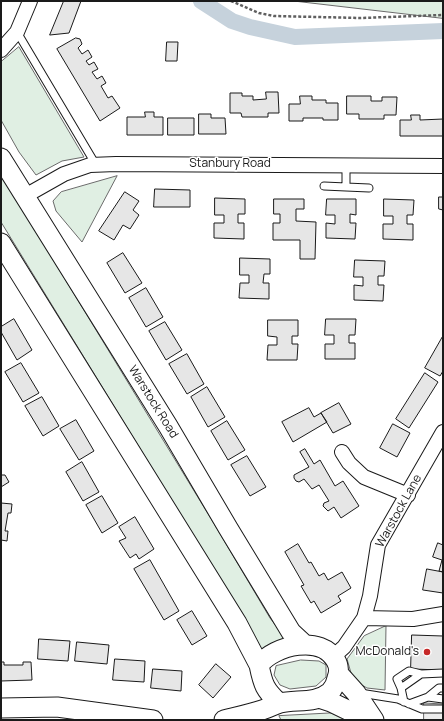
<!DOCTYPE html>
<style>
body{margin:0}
#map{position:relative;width:444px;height:721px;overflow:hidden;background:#fff;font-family:Manrope,sans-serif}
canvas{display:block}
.frame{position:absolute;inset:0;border:2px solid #1a1a1a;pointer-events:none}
</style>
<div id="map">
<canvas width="444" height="721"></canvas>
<div class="frame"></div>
</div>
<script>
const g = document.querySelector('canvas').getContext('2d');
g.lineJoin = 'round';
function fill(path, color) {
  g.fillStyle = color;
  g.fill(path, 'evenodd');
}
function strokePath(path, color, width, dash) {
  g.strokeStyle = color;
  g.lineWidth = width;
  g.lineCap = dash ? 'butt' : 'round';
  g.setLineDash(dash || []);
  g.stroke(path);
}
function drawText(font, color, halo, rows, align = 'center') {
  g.font = font + ' Manrope,sans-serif';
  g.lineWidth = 3;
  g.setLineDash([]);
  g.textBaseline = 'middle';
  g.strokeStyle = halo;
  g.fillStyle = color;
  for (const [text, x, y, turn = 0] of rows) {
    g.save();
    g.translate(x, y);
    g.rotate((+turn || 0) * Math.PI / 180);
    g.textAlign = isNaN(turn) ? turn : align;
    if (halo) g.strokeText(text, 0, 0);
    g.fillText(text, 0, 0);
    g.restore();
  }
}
const green = new Path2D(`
 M294 1H443V18Z
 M19 47 84 157 62 161 36 175 19 152 1 120V62Z
 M1 174 213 522 270 618 287 640 261 653 220 579 1 222Z
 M117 176 82 242 56 211 53 201 61 192Z
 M386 626 385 690 367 688 353 680 347 659 364 636Z
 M301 660 319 661 326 665V677L316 686 290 689 280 685 274 675 276 666Z
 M332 713 355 720H281L279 716Z`);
const parking = new Path2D(`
 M424 703 443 704V720H424Z`);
const canal = new Path2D(`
 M201 1 232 21 250 27 295 37 443 31`);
const building = new Path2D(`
 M64 1H81L69 33 50 35Z
 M76 38 80 39 82 44 78 48 82 54 88 50 92 57 86 61 89 65 94 62 98 69 92 72 97 79 102 76 106 83 101 86 108 98 112 96 120 108 100 121 57 49Z
 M167 42H178L177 61H166Z
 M266 92H278L279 113H268V117H242L241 113H230V93H242V96H253V100L266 99Z
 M300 96H312V100H326V103H338V120H323V118H303V121H289V104H300Z
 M347 96H371V101H382V97H397L396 115H384V119H359V114H347Z
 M145 112H154V117H163V135H127V117H145Z
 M199 114H211V118H225L226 134H199Z
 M411 115H420V120L443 119V136H400V120H411Z
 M168 118H194V135H168Z
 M155 189 190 190V207H154Z
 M125 192 139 201 133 210 139 215 130 229 123 225 114 240 99 231Z
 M439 197H443V210L439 209Z
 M215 198 245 199V214H238V223H244V239L214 238V223H224V215H215Z
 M274 199H304V209H296V221L316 222 315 259H300V240H273V223H280V214H274Z
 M327 199H356V215L350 214V223H356L355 239 326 238V223L335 224V215H326Z
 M384 199 414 200 413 215H407V224H413V240L383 239V224H393V216H384Z
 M123 253 142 283 125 293 107 263Z
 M240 258 270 259V274H264L263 283H269V299L239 298 240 283H249V275H240Z
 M355 260 385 261 384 276H378V285H384L383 301 354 300V285L363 286V277H354Z
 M146 288 163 317 146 327 129 298Z
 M14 319 32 350 17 360 1 332V327Z
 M326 319H356L355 335H349V343H355V359H325V344H334V335H325Z
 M268 320H298V336H292V344H298L297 360H267L268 345H277V337L268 336Z
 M165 322 182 350 166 360 149 331Z
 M443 336V371L440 376 425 368Z
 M187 354 204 384 187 394 169 364Z
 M21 363 39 393 23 402 5 372Z
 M425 373 438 382 409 428 396 419Z
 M207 387 225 417 208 427 191 397Z
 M42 397 59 426 43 436 25 406Z
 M339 403 351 424 333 433 321 413Z
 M309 408 314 417 321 413 327 422 293 442 282 422Z
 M76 420 94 451 79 460 60 429Z
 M227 421 245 450 228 460 211 431Z
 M393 424 410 433 397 457 380 448Z
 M305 449 314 464 320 460 335 486 343 481 359 506 341 518 334 507 328 511 323 506 324 503 329 501 319 485 312 489 304 479 299 482 296 481 294 478V475L309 467 300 452Z
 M247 456 266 487 250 496 231 465Z
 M82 462 99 492 83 501 66 472Z
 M1 475H5L9 482 1 487Z
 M102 496 118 523 102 533 86 505Z
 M1 503 12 504 11 513H8L5 531H8L7 541 1 540Z
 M135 517 154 549 139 559 136 554 130 558 119 541 126 538 119 527Z
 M438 543 443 545V572L439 571 442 560 433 557Z
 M298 544 309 563 311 562 319 576 324 573 328 580 342 572 351 588 338 596 341 601 321 613 314 601 311 603 301 586 304 585 285 552Z
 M150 560 179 611 164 620 134 569Z
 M427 569 443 572V593L423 590Z
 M192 611 207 636 192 645 177 620Z
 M412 635 443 636V670L411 669Z
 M39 639 70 641 68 661 38 659Z
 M77 642 109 645 107 664 75 661Z
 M115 659 145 661 144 682 113 680Z
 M1 662H4V665H23V662H31L32 680 1 681Z
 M216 664 231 677 213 698 199 685Z
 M153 669 182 671 181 691 151 688Z`);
const path = new Path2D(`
 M231 1 259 13 274 16 361 18 443 15`);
const lane = new Path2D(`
 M17 32 96 165
 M346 165V187L369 188
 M324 186 346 187
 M401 688 397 679 409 671 421 674
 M360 693 398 699 422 709H443
 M428 697 439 688H443
 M404 702 401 688 421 674 443 673
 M409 704 428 697 443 699`);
const street = new Path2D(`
 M1 50 17 32 30 1
 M25 196 64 174 90 165 116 164 443 166
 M342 452 349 463 364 477 408 495
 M364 618 413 619 443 614
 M334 656 344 647 364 618 370 596 378 545 443 432`);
const secondary = new Path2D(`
 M1 158 168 426 228 528 291 632 305 645
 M1 243 237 623 259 665
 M339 674 356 693 374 720
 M319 698 331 702 360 716 364 720
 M1 708 57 707 153 720
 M224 720C236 717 250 714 262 710 268 708 274 705 280 703 296 699 316 704 330 692 333 689 336 683 337 678 339 673 339 666 336 661 322 634 274 645 259 665 263 685 265 690 279 703`);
const markers = [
 [427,652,4,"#c62828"]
];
const streetNames = [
 ["Stanbury Road",230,164],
 ["Warstock Road",153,402,58],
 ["Warstock Lane",399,511,-61]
];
const poiNames = [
 ["McDonald's",419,652]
];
fill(green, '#e0efe3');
strokePath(green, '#6a6a6a', 1);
fill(parking, '#ededed');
strokePath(parking, '#6a6a6a', 1);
strokePath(canal, '#c6d2dc', 16);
fill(building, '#e6e6e6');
strokePath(building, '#1a1a1a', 1);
strokePath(lane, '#1a1a1a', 9);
strokePath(street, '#1a1a1a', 16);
strokePath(secondary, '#1a1a1a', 21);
strokePath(path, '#5f5f5f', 2.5, [3, 2]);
strokePath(lane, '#fff', 7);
strokePath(street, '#fff', 14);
strokePath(secondary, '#fff', 19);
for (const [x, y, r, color] of markers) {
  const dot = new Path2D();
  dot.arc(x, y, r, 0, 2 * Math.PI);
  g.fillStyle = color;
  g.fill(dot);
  strokePath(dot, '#fff', 1.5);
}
drawText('12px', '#1a1a1a', '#fff', streetNames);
drawText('12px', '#1a1a1a', '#fff', poiNames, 'right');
</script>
